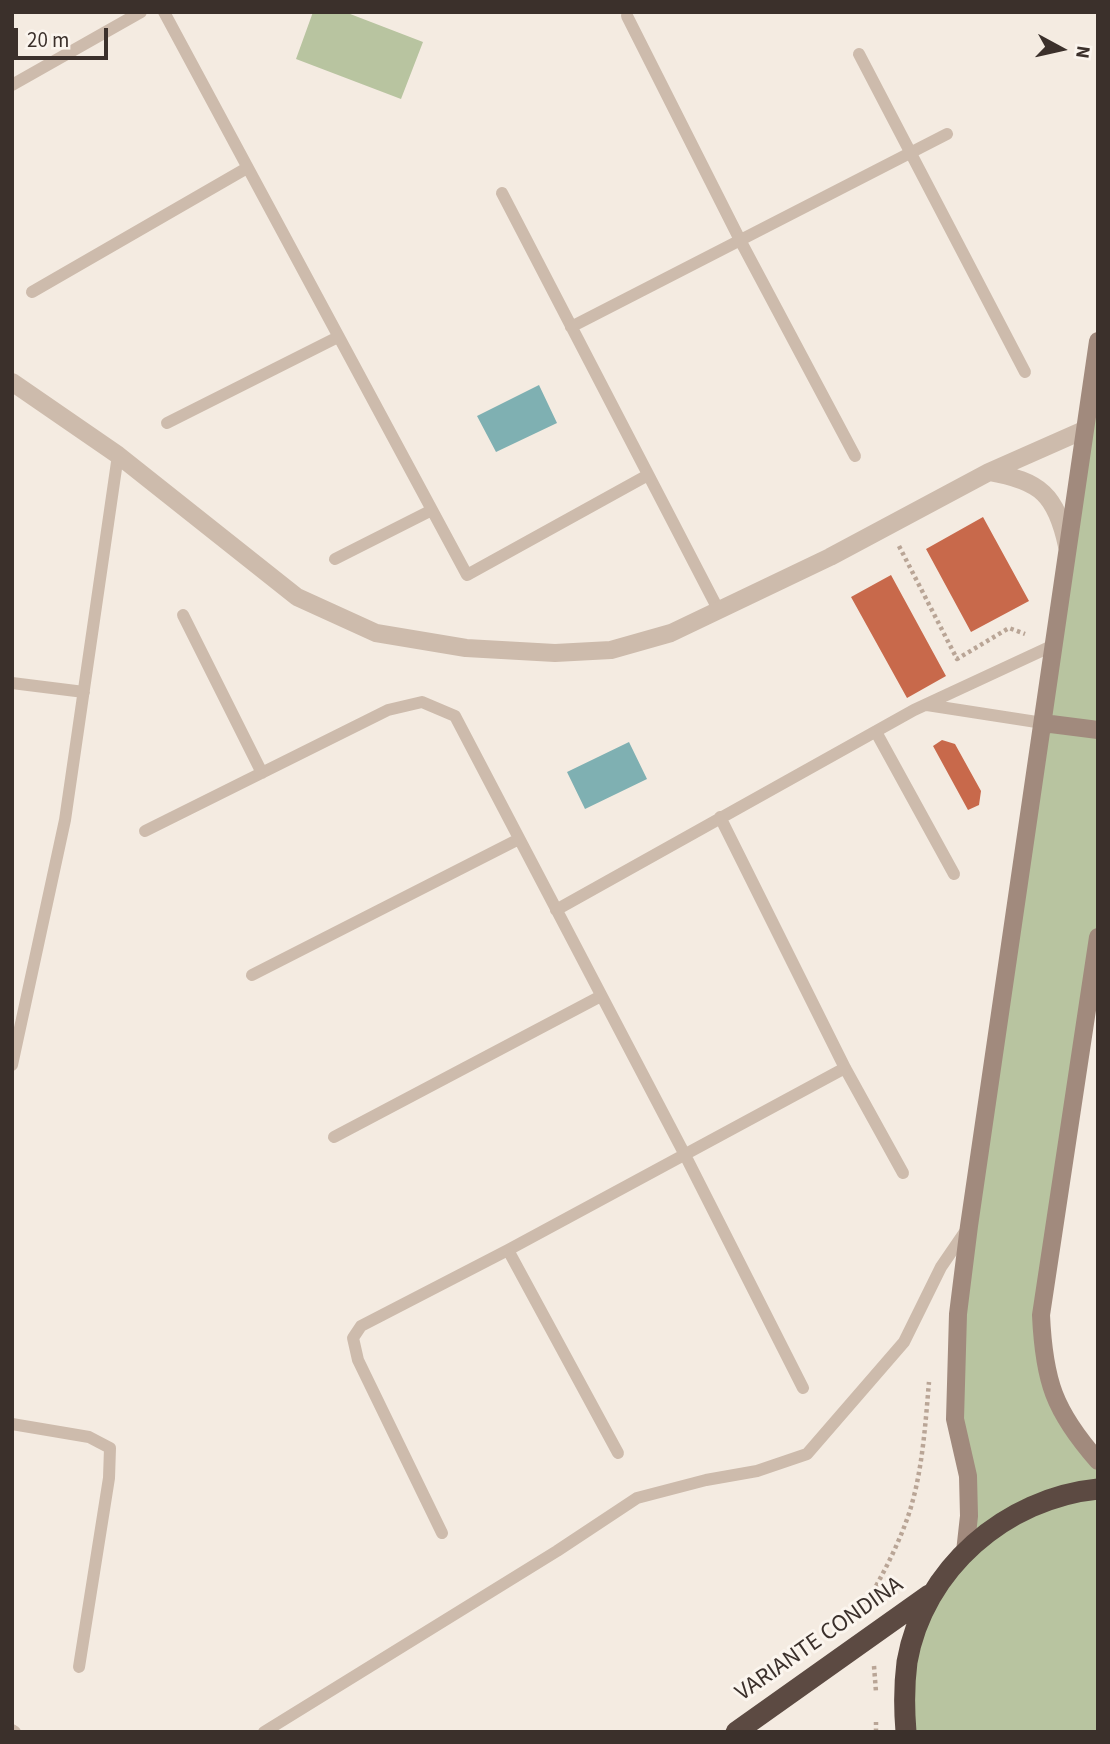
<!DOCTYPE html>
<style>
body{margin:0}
#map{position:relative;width:1110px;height:1744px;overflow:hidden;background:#f4ebe1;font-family:"Source Sans 3",sans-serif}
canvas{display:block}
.frame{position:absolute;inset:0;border:14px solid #3b302b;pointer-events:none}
.north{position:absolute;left:1026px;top:14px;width:70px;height:70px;-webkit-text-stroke:5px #fbf5ee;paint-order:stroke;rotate:98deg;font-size:19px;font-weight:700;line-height:28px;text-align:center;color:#3b302b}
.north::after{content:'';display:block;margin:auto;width:24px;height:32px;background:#3b302b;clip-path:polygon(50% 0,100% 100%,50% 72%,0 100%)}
.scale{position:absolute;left:14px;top:28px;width:94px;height:32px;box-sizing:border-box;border:4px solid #3b302b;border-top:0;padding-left:9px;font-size:21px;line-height:24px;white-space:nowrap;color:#3b302b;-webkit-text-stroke:5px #fbf5ee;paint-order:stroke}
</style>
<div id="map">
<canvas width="1110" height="1744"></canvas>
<div class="frame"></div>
<div class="north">N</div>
<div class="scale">20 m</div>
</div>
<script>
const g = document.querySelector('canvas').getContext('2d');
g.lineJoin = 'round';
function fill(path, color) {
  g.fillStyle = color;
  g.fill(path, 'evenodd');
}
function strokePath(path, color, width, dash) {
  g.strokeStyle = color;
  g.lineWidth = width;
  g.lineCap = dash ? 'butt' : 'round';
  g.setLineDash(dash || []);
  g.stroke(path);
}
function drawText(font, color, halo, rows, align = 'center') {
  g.font = font + ' "Source Sans 3",sans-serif';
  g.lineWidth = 6;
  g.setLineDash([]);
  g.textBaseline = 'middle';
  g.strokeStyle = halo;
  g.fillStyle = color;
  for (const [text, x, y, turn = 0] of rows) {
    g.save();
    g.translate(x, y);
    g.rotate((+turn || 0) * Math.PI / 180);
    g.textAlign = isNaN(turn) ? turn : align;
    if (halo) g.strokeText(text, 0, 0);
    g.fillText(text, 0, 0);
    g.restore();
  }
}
const green = new Path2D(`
 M313 12H345L423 42 401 99 296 59Z
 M1098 341V937L1043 1357 1098 1461V1732H906L908 1660 965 1552 969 1516 955 1419 958 1314Z`);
const water = new Path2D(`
 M539 385 557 423 496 452 477 416Z
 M629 742 647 779 585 809 567 772Z`);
const building = new Path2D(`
 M983 517 1029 601 971 632 926 549Z
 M891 575 946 676 907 698 851 597Z
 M942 740 955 744 981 791 979 805 968 810 933 746Z`);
const path = new Path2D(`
 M899 546 957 659 1009 628 1025 634
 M862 1610C879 1582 895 1552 906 1522 922 1479 925 1428 929 1382
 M874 1666 876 1692
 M876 1732V1722`);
const lane = new Path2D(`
 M164 12 467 575 648 475
 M627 16 740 240 855 456
 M859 54 1025 372
 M12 85 141 12
 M502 193 719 611
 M32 292 247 168
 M571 327 947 134
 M167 423 338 337
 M335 559 432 510
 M183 615 262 773
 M12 683 84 692
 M927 705 1043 723
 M876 732 954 874
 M720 817 845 1068 903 1173
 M145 831 388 710 422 702 455 716 685 1155 803 1388
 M556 910 914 710 1054 645
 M252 975 519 839
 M12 1065 65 820 118 455
 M334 1137 601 996
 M508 1250 618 1453
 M12 1424 89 1437 110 1448 109 1478 79 1667
 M442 1533 358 1360 353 1338 361 1326 508 1250 845 1068
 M12 1730 15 1732
 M264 1732 557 1551 637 1498 706 1480 757 1471 807 1454 904 1342 941 1267 967 1229`);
const street = new Path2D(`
 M12 382 118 455 297 597 376 633 466 648 555 653 611 650 671 633 830 557 989 472 1084 430
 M989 472C1041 481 1056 495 1067 546`);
const secondary = new Path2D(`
 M1043 723 1098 730
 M1098 937 1041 1315C1044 1381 1054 1411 1098 1461
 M965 1552 969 1516 968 1476 955 1419 958 1314 969 1226 1098 341`);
const highway = new Path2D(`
 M736 1732 929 1595
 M906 1732C904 1708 904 1685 907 1662 923 1569 1006 1498 1098 1489`);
const streetNames = [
 ["VARIANTE CONDINA",820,1640,-35]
];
fill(green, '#b8c4a0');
fill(water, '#7fb0b2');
fill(building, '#c8694b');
strokePath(path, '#b9a596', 4.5, [3.5, 3.5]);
strokePath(lane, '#cdbbac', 12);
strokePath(street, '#cdbbac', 18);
strokePath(secondary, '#a18a7d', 18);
strokePath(highway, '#5c4a42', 21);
drawText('24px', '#3b302b', '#fbf5ee', streetNames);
</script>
